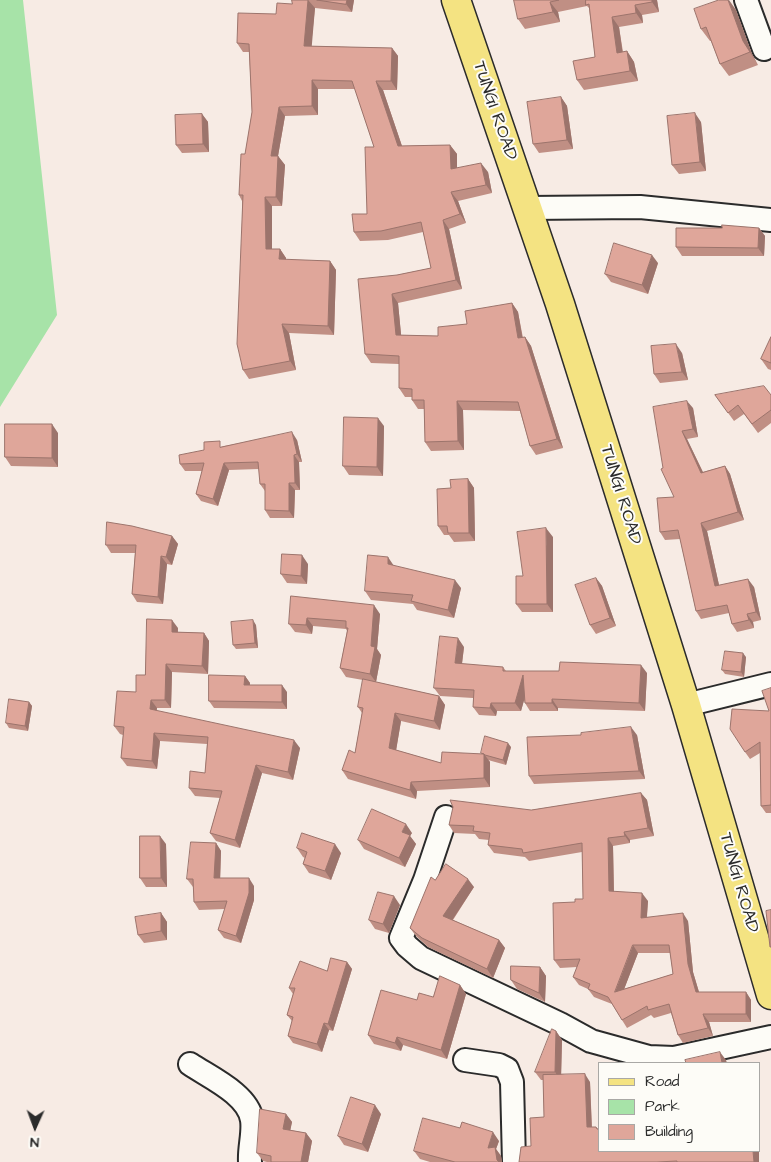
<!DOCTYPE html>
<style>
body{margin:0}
#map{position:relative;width:771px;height:1162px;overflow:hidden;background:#f7ebe4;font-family:"Architects Daughter",sans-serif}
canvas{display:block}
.legend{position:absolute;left:598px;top:1062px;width:162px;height:90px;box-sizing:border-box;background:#fdfcf7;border:1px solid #a9a8a5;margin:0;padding:6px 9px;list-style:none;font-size:15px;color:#2b2b2b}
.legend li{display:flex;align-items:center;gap:10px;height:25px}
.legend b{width:25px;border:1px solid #a9a8a5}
.north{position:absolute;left:10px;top:1102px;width:50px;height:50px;-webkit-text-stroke:4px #fdfcf7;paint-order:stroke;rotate:182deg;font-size:14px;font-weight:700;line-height:20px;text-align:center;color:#2b2b2b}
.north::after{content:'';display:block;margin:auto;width:18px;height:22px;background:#2b2b2b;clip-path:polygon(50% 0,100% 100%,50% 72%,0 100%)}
</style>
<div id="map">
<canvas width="771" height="1162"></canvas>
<ul class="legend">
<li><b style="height:6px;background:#f4e382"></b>Road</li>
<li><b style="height:14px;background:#a7e3a8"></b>Park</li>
<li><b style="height:14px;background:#dfa69a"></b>Building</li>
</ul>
<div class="north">N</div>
</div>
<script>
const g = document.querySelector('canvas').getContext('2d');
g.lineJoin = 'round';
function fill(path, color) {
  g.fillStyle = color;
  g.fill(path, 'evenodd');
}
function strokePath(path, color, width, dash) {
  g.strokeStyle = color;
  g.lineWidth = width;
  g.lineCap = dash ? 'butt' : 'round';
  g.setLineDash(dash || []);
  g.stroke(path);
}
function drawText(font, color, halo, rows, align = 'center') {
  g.font = font + ' "Architects Daughter",sans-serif';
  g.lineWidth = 4;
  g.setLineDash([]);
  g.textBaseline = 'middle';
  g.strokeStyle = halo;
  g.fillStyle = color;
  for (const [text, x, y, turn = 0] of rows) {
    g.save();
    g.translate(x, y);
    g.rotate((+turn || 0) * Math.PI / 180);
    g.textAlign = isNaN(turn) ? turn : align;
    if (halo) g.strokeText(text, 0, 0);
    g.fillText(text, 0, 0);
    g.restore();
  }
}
const green = new Path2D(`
 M0 0H23L57 315 0 407V416Z`);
const minor = new Path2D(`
 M746 0 764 49
 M527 208 640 207 771 220
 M686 705 771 684
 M446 817 425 880 401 938 407 946 421 958 560 1024 591 1041 649 1057 674 1058 771 1037
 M465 1060 499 1065 507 1069 512 1082 514 1162
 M190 1064C209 1077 248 1094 252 1120 254 1133 249 1148 250 1162`);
const major = new Path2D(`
 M456 0 560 304 686 705 771 995`);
const wall = new Path2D(`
 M292 0H354L352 12 315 8 311 46 392 48 398 56 397 90H383L402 146 450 145 457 154V168L488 172 492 193 458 201 466 223 449 229 462 289 398 303 401 335 438 336 467 324 512 303 518 312 523 338 525 337 531 346 563 448 536 455 530 446 520 411 463 410 464 450 431 451 425 442 424 409H418L412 400V397H405L399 388V364L371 363 365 354 397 275 431 268 423 232 388 240 360 241 354 232 367 214 374 147 355 89H318V115L285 116 278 156 285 165 282 206H272V249H280L286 258V260L330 261 336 270 334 335 289 333 296 370 249 379 243 370 242 201 239 195 252 112 249 52H243L237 43 276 14 292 4Z
 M514 0H657L659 12 642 15 643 23 619 27 623 52 627 51 634 62 638 81 584 90 577 80 595 57 589 8 587 6 558 12 560 22 525 29 518 19Z
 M736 10 752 54 758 65 729 76 720 64 711 41H710L701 29Z
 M561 97 567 106 573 149 539 153 533 144Z
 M202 114 208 122 209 152 182 153 176 145Z
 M701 122 706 171 679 174 672 165Z
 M759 228 765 236 764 256H682L676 247Z
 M658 263 648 294 611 282 605 274Z
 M771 337V370L768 369 761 359Z
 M682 353 688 380 660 383 654 374Z
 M715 395H771V423L758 433 744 414 734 421Z
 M693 408 698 437 687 439 703 472 725 466 730 474 744 520 707 531 719 585 754 587 761 620 753 622 754 628 737 632 732 624 729 613 701 619 696 611 680 539 665 540 660 532 674 497 663 468Z
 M384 426 383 476 349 475 343 466Z
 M58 433V467L11 466 5 457Z
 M297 440 302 462H299L300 490H295L294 518H270L265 510V491L260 484 259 469 229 470 218 506 201 501 196 494 202 471H185L180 464 224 446Z
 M468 479 474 488 475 541 454 542 449 535H444L438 526 451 488Z
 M172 536 178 544 172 565 167 564 163 604 137 602 132 594 135 553H111L106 545Z
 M553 537V612H522L516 604 523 576Z
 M308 564 307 584 287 583 281 574Z
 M394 566 461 588 454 618 417 610 413 604 371 600 365 591Z
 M596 578 602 586 616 626 596 634 590 625Z
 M291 596 380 614 377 649 381 655 376 682 439 696 445 705 440 730 401 721 396 750 441 763 511 747 506 765 488 760 490 762V787L417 791 416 799 348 779 342 770 355 753 362 713 358 707 363 680 346 677 340 668 347 631 346 629 313 626 312 634 295 632 289 624Z
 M256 625 258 648 236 649 233 645Z
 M178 628V632L204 633 209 641 208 674 172 672 171 708H157L156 711 300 748 293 780 262 773 240 848 216 841 210 833 220 798 195 796 189 788 205 773 207 744 160 741 157 769 127 766 121 758 123 735 120 734 114 726Z
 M464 647 462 664 503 667 506 671 647 673 645 711 558 708V711H530L525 703 524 700 521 711H497L496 716 479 715 473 707V698L440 696 434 688Z
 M746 657 744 677 725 674 722 670Z
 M245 676 250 683V685L287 692V709L214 708 209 701Z
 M771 688V813H766L761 806 760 753 750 759 745 752 769 711Z
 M29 702 32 706 28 731 9 728 6 723Z
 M637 735 645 779 534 784 529 776Z
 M641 793 647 800 654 836 630 840V843L613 846 614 892 648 901 647 917 688 921 693 972 699 992H746L751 1000V1022H709L713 1036 683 1043 678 1035 671 1013 654 1018 651 1015 627 1028 612 1004 594 997 588 989 579 985 573 977 577 967 560 968 554 960 575 902 583 899 582 852 529 861 525 857 494 853 488 845 489 840 479 839 475 834 454 833 449 825 531 810ZM638 953H670L673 974 624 989Z
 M412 833 410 836 416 844 405 867 364 849 358 840Z
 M216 843 221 851 220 878 254 886V900L241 943 224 938 218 930 225 909 199 910 194 902 193 887 187 879Z
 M166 844 167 887H146L140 878Z
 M297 848 341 853 331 880 309 873 303 864 305 858 303 857Z
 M435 880 474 887 453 920 499 940 505 948 493 978 428 947 416 936 410 928Z
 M400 905 389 933 375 929 369 920Z
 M161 913 167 922V940L144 943 138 935Z
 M347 962 352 969 333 1031 329 1030 322 1052 293 1043 288 1036 292 1021 287 1015 293 994 289 988Z
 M540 967 546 976 545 1002 517 989 511 980Z
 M460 985 466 994 447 1059 403 1045 401 1051 374 1044 368 1035 417 1000 433 997Z
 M556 1031 562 1040 561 1074 590 1082 592 1127H596L598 1129 600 1151H759V1162H519L531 1146 544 1117 543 1080H541L535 1072Z
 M286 1114 292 1122 290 1130 306 1133 312 1141 308 1162H267L263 1161 257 1153Z
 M381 1114 368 1152 344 1145 338 1136Z
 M499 1141 496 1149 501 1156 502 1162H430L420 1159 414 1151Z`);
const shadedWall = new Path2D(`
 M308 0 315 8 311 55 304 46Z
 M347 0H354L352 12 346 4Z
 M652 0H657L659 12 652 2Z
 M728 0H729L736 10 752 54 758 65 743 41Z
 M550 2 558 12 560 22 553 12Z
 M635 5 642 15 643 23 636 13Z
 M612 17 619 27 624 63 617 53Z
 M392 48 398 56 397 90 391 81Z
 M627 51 634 62 638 81 630 71Z
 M312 80 318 89V115L312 106Z
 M376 81 383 90 405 155 398 146Z
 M561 97 567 106 573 149 567 140Z
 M279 107 285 116 278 156 285 165 282 206 276 197 271 156Z
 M695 113 701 122 706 171 700 162Z
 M202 114 208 122 209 152 203 144Z
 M450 145 457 154V178L451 169Z
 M481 163 488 172 492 193 486 185Z
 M451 192 458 201 466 223 460 214Z
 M265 197 272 206V258L266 249Z
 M443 220 449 229 462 289 456 280Z
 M759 228 765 236 764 256 758 248Z
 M280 249 286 258V268L279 259Z
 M652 255 658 263 648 294 642 285Z
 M330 261 336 270 334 335 328 326Z
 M392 294 398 303 402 344 396 335Z
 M512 303 518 312 524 347 518 338Z
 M282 324 289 333 296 370 290 361Z
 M525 337 531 346 563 448 557 439Z
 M676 344 682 353 688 380 682 372Z
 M457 401 463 410 464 450 458 441Z
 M687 401 693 408 698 437 693 429Z
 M378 418 384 426 383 476 377 467Z
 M52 424 58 433V467L52 458Z
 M682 431 687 439 707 481 701 473Z
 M292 432 297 440 302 462 297 454Z
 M294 455 299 462 300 490 295 483Z
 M224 463 229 470 218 506 213 499Z
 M725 466 730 474 744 520 738 512Z
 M468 479 474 488 475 541 469 533Z
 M289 483 295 490 294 518 289 511Z
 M701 523 707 531 721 594 715 586Z
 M546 528 553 537V612L547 604Z
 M172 536 178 544 172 565 166 557Z
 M302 555 308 564 307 584 301 576Z
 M161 556 167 564 163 604 158 597Z
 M388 557 394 566 388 564Z
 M596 578 602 586 616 626 610 618Z
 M748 579 754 587 761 620 756 612Z
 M455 580 461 588 454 618 448 610Z
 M374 605 380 614 377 649 381 655 376 682 370 674 371 646Z
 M747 614 753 622 754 628 749 620Z
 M307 618 313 626 312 634 306 625Z
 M172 620 178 628 177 640 172 632Z
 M253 620 256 625 258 648 255 643Z
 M204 633 209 641 208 674 202 666Z
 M458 638 464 647 461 671 455 663Z
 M743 653 746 657 744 677 741 672Z
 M166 664 172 672 171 708 165 700Z
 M641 665 647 673 645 711 639 703Z
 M523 675 529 683 521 711 515 703Z
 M245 676 250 683 249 692 244 685Z
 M282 685 287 692V709L282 702Z
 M439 696 445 705 440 730 434 721Z
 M552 699 558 708V711L552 703Z
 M151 700 157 708 156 717 150 709Z
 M29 702 32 706 28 731 25 726Z
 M491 703 497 711 496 716 490 708Z
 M395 713 401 721 395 757 389 748Z
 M631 727 637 735 645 779 639 771Z
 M154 733 160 741 157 769 152 761Z
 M294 740 300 748 293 780 288 772Z
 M508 743 511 747 506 765 503 760Z
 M484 754 490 762V787L484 778Z
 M256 765 262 773 240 848 235 840Z
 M411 782 417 791 416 799 410 790Z
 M641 793 647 800 654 836 648 828Z
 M406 824 412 833 410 836 416 844 405 867 399 858 402 832Z
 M624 832 630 840V843L625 836Z
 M160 836 166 844 167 887 161 878Z
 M608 838 613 846 614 899 609 891Z
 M216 843 221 851 220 885 214 878Z
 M335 844 341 853 331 880 325 871Z
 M249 878 254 886V900L241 943 236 936Z
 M468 879 474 887 449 925 443 916Z
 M642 893 648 901 646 926 641 918Z
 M394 896 400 905 389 933 383 924Z
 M161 913 167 922V940L161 931Z
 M683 913 688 921 693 972 701 999 696 992 688 964Z
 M499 940 505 948 493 978 487 969Z
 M633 945 638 953 620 1000 615 992Z
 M347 962 352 969 333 1031 328 1024Z
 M540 967 546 976 545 1002 539 993Z
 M460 985 466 994 447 1059 441 1050Z
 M746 992 751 1000V1022L746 1014Z
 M703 1014 709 1022 713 1036 708 1028Z
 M324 1023 329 1030 322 1052 317 1044Z
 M556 1031 562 1040 561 1081 555 1072Z
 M397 1037 403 1045 401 1051 395 1043Z
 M720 1052 726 1060 727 1063H722Z
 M585 1074 590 1082 592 1135 587 1127Z
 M375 1105 381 1114 368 1152 362 1144Z
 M286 1114 292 1122 289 1137 283 1129Z
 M493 1132 499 1141 496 1149 501 1156 502 1162H498L488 1148Z
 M306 1133 312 1141 308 1162H301Z
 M753 1151H759V1162H754Z`);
const building = new Path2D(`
 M292 0H308L304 46 392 48 391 81H376L398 146 450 145 451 169 481 163 486 185 451 192 460 214 443 220 456 280 392 294 396 335 438 336V327L467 324 465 311 512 303 518 338 525 337 557 439 530 446 518 402 457 401 458 441 425 442 424 400H412V389L399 388V356L365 354 358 279 397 275 431 268 421 222 381 231 354 232 352 214H367L365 147H374L352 81 312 80V106L279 107 271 156H278L276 197H265L266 249H280L279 259 330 261 328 326 282 324 290 361 243 370 237 344 243 195H239L241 154H245L252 112 249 44 237 43 238 13 276 14 277 3 292 4Z
 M317 0H347L346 4Z
 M514 0H559L550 2 553 12 518 19Z
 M586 0H652V2L635 5 636 13 612 17 617 53 627 51 630 71 577 80 573 61 595 57 589 4 586 5Z
 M719 0H728L743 41 750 52 720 64 706 27 701 29 694 9Z
 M561 97 567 140 533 144 527 102Z
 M695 113 700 162 672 165 667 116Z
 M202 114 203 144 176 145 175 115Z
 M722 225 759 228 758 248 676 247V228H722Z
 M614 243 652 255 642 285 605 274Z
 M771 337V363L761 359Z
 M676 344 682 372 654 374 651 346Z
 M764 386 771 395V410L752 424 738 405 728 413 715 395Z
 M687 401 693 429 682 431 701 473 725 466 738 512 701 523 715 586 748 579 756 612 747 614 749 620 732 624 727 605 696 611 678 530 660 532 657 498 674 497 661 469 663 468 653 407Z
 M344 417 378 418 377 467 343 466Z
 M5 424H52V458L5 457Z
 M292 432 297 454 294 455 295 483H289V511L265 510V484H260L258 462 224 463 213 499 196 494 204 463 180 464 179 455 204 450V442L220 441V447Z
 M468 479 469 533H448L447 526H438L437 489 451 488 450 480Z
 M107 522 132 526 172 536 166 557 161 556 158 597 132 594 136 545H106Z
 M546 528 547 604H516V576H523L517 532Z
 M282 554 302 555 301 576 281 574Z
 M368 555 388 557V564L455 580 448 610 411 601 413 595 365 591Z
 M596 578 610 618 590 625 575 585Z
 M291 596 374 605 371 646 375 647 370 674 340 668 348 628H346V621L307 618 306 625 289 624Z
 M147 619 172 620V632L204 633 202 666 166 664 165 700H151L150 709 294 740 288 772 256 765 235 840 210 833 222 791 189 788 190 771 205 773 208 737 154 733 152 761 121 758 124 727 114 726 117 691 136 692V675H145Z
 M253 620 255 643 233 645 231 622Z
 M440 636 458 638 455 663 503 667V671H559L560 662 641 665 639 703 552 699V703H525L523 675 515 703H491L490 708 473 707 474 690 434 688Z
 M725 651 743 653 741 672 722 670Z
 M209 675 245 676 244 685H282V702L209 701Z
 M363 679 439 696 434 721 395 713 389 748 441 763 442 752 484 754V778L411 782 410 790 342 770 349 750 355 753 363 708 358 707Z
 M771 688V805L761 806 760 742 745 752 730 729 732 709 769 711 762 691Z
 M9 699 29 702 25 726 6 723Z
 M631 727 639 771 529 776 527 737 581 735V733Z
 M485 736 508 743 503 760 485 755 484 754 481 753Z
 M641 793 648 828 624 832 625 836 608 838 609 891 642 893 641 918 683 913 688 964 696 992H746V1014H703L708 1028 678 1035 669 1004 648 1010 647 1006 622 1020 608 997 588 989 590 984 573 977 580 959 554 960 553 903 575 902V899H583L582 843 523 853 522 849 488 845 490 833 473 831 474 826 449 825 453 807 450 800 531 810ZM633 945H669L673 974 615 992Z
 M372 809 406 824 402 832 410 835 399 858 358 840Z
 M302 833 335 844 325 871 303 864 307 852 297 848Z
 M140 836H160L161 878H140Z
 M191 842 216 843 214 878H249V893L236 936 218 930 227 901 194 902 193 879H187Z
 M446 864 468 879 443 916 499 940 487 969 422 938 410 928 431 877 435 880Z
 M378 892 394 896 383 924 369 920Z
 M771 910V947H770L766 911Z
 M161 913V931L138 935 135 917Z
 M331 958 347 962 328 1024 324 1023 317 1044 288 1036 293 1017 287 1015 295 988H289L300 961 327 971Z
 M511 966 540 967 539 993 511 980Z
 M440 976 460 985 441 1050 397 1037 395 1043 368 1035 381 990 417 1000 419 993 433 997Z
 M552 1029 556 1031 555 1072H535Z
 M720 1052 722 1063H686L685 1060Z
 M585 1074 587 1127H596L597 1129H600V1151H753L754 1162H677V1161L657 1162H519L521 1147 531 1146 530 1118 544 1117 543 1075Z
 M351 1097 375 1105 362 1144 338 1136Z
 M260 1109 286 1114 283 1129 306 1133 301 1162H271V1156L257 1153Z
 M423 1118 460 1128 462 1122 493 1132 488 1148 495 1147 497 1160 499 1162H455L414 1151Z`);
const streetNames = [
 ["TUNGI ROAD",494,111,71],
 ["TUNGI ROAD",620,495,73],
 ["TUNGI ROAD",738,883,74]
];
fill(green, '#a7e3a8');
strokePath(minor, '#2b2b2b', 26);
strokePath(major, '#2b2b2b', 31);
strokePath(minor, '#fdfcf7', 22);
strokePath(major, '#f4e382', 28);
fill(wall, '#c08f84');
fill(shadedWall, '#9c746c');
fill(building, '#dfa69a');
strokePath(building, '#9c746c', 1);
drawText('18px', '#2b2b2b', '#fdfcf7', streetNames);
</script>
